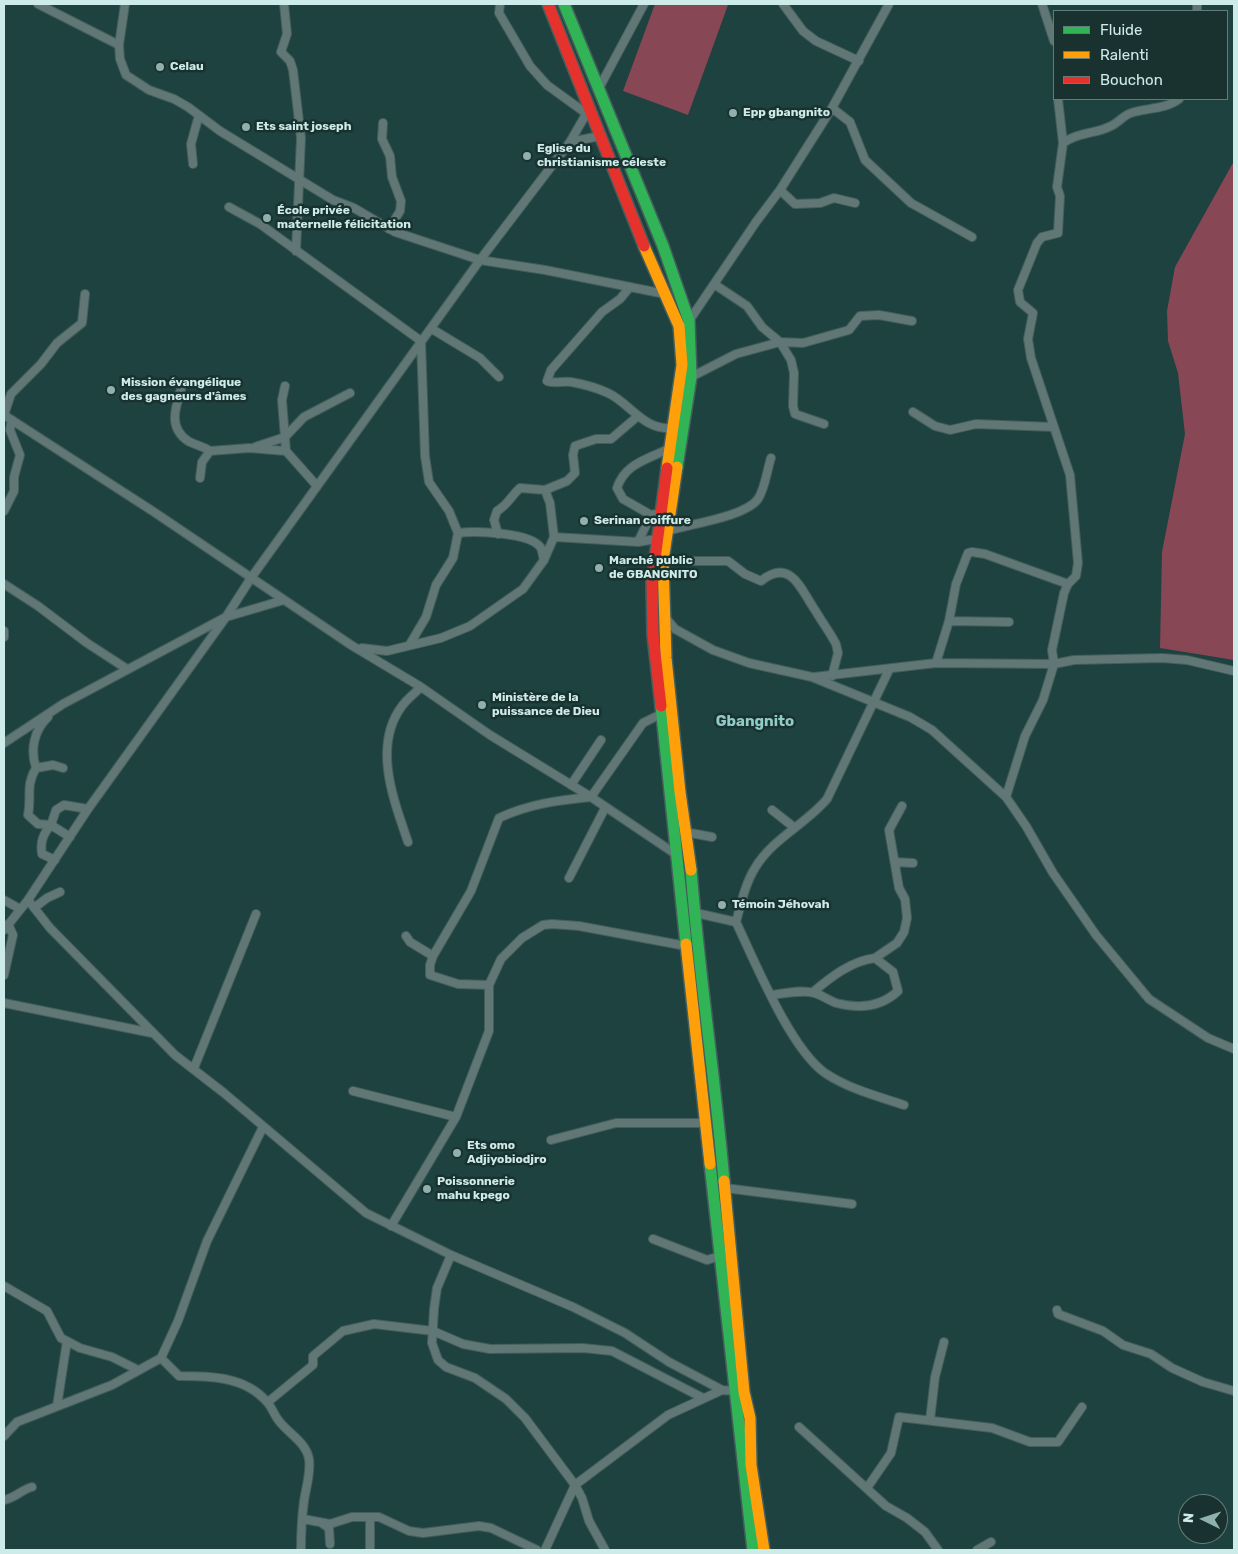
<!DOCTYPE html>
<meta charset="utf-8">
<style>
body{margin:0}
#map{position:relative;width:1238px;height:1554px;overflow:hidden;background:#1e4240;font-family:Rubik,sans-serif}
canvas{display:block}
.frame{position:absolute;inset:0;border:5px solid #cdebe8;pointer-events:none}
.legend{position:absolute;left:1053px;top:10px;width:175px;height:90px;box-sizing:border-box;background:#193230;border:1px solid #617c7a;margin:0;padding:6px 9px;list-style:none;font-size:15px;color:#cdebe8}
.legend li{display:flex;align-items:center;gap:10px;height:25px}
.legend b{width:25px;border:1px solid #617c7a}
.north{position:absolute;left:1178px;top:1494px;width:50px;height:50px;box-sizing:border-box;background:#193230;border:1px solid #617c7a;border-radius:50%;rotate:274deg;font-size:14px;font-weight:700;line-height:20px;text-align:center;color:#cdebe8}
.north::after{content:'';display:block;margin:auto;width:18px;height:22px;background:#90b0ad;clip-path:polygon(50% 0,100% 100%,50% 72%,0 100%)}
</style>
<div id="map">
<canvas width="1238" height="1554"></canvas>
<div class="frame"></div>
<ul class="legend">
<li><b style="height:6px;background:#30b455"></b>Fluide</li>
<li><b style="height:6px;background:#ff9f0a"></b>Ralenti</li>
<li><b style="height:6px;background:#e5322d"></b>Bouchon</li>
</ul>
<div class="north">N</div>
</div>
<script>
const g = document.querySelector('canvas').getContext('2d');
g.lineJoin = 'round';
function fill(path, color) {
  g.fillStyle = color;
  g.fill(path, 'evenodd');
}
function strokePath(path, color, width, dash) {
  g.strokeStyle = color;
  g.lineWidth = width;
  g.lineCap = dash ? 'butt' : 'round';
  g.setLineDash(dash || []);
  g.stroke(path);
}
function drawText(font, color, halo, rows, align = 'center') {
  g.font = font + ' Rubik,sans-serif';
  g.lineWidth = 5;
  g.setLineDash([]);
  g.textBaseline = 'middle';
  g.strokeStyle = halo;
  g.fillStyle = color;
  for (const [text, x, y, turn = 0] of rows) {
    g.save();
    g.translate(x, y);
    g.rotate((+turn || 0) * Math.PI / 180);
    g.textAlign = isNaN(turn) ? turn : align;
    if (halo) g.strokeText(text, 0, 0);
    g.fillText(text, 0, 0);
    g.restore();
  }
}
const green = new Path2D(`
 M655 4 728 5 688 115 623 91Z
 M1234 161V660L1160 648 1162 552 1185 434 1178 373 1168 341 1167 311 1175 267Z`);
const street = new Path2D(`
 M38 4 119 45
 M125 4 119 45 120 59 126 75 149 90 174 99 188 107 220 131 333 200 354 208 395 232 480 260 545 270 665 294
 M284 4 287 34 281 52 290 61 293 70 301 138 296 251
 M500 4 499 13 530 66 547 85 587 114
 M783 4 803 31 816 41 859 61
 M1042 4 1054 41
 M1197 11V4
 M598 90 644 4
 M832 108 850 122 865 160 911 203 972 237
 M383 123 382 139 390 156 392 177 401 201 400 211 389 229
 M570 142 600 136
 M1063 143C1078 132 1096 134 1111 126 1118 123 1124 115 1131 113 1146 108 1167 109 1179 99
 M193 164 191 144 199 115
 M780 190 795 204 820 203 834 198 855 203
 M229 207 260 224 421 341 425 456 429 482 449 511 458 533 453 558 436 585 426 617 410 644
 M714 284 747 306 762 327 780 342 791 360 794 373 793 406 795 414 824 424
 M630 287 620 299 602 312 551 370 547 381C555 384 562 381 571 382 583 384 597 388 608 393 630 403 643 431 673 428
 M85 294 82 323 57 343 41 364 11 394 4 415 154 512 351 645 421 687 490 735 591 797 677 855
 M689 321 756 222 780 190 832 108 889 4
 M432 329 480 358 499 377
 M691 377 736 354 780 342 803 343 849 330 860 316 879 315 912 321
 M183 383C177 404 166 426 188 441 195 445 203 446 210 451
 M285 386 282 400 286 451
 M913 412 935 426 950 430 976 424 1053 427
 M255 447 285 437 304 417 350 393
 M200 478 202 462 210 451 249 448 286 451 317 486
 M545 490 567 481 575 473 573 455 575 446 596 439H611L638 416
 M4 511 14 491V477L20 455 10 430 12 420
 M651 515 623 499 617 488C625 463 649 459 670 448
 M458 533C475 531 531 532 541 548 542 551 543 556 544 560
 M498 534 494 520 497 511C509 504 510 497 520 488L545 490 550 503 554 537 638 542 656 539
 M666 534 668 531C689 524 745 517 758 499 765 489 767 470 771 458
 M638 542 651 515 656 514
 M663 561H728L745 574 761 581C791 557 801 590 815 610 822 622 829 631 836 644L838 653 832 676
 M4 584 38 606 87 643 127 669
 M665 617 675 629 713 650 749 663 812 677 910 717 932 730 1006 797 1026 826 1053 873 1096 935 1149 999 1208 1038 1234 1049
 M949 621 1009 622
 M4 631V637
 M362 648 387 651 441 638 470 626 523 589 544 560 554 537
 M936 663 949 621 956 584 968 553 972 552 985 554 1068 584
 M889 670 827 799C806 824 772 839 755 868 745 884 741 904 736 922 755 962 790 1048 825 1073 849 1089 877 1096 904 1105
 M814 677 936 663 1054 664 1074 660 1162 658 1187 660 1234 671
 M4 743 63 704 226 617 284 600
 M36 768C30 750 34 730 48 717
 M63 768 53 765 36 768C25 787 32 795 28 815L38 824 51 825 56 810 64 805 88 809
 M571 785 601 740
 M1006 797 1025 736 1043 700 1054 664 1052 650 1064 593 1068 584 1076 576 1078 563 1070 475 1031 358 1028 339 1033 313 1020 302 1018 290 1037 243 1042 237 1058 233 1060 196 1057 187 1063 143 1058 99
 M772 810 795 828
 M685 832 712 837
 M408 842C394 801 372 746 402 706 407 699 415 693 421 687
 M55 860 42 854C40 842 43 834 51 825L70 837
 M895 862 913 863
 M569 878 605 808
 M4 900 20 909
 M28 900 50 928 175 1055 224 1093 366 1213 451 1255 573 1307 625 1333 669 1362 722 1390 734 1391
 M34 908 47 898 60 892
 M696 913 736 922
 M4 930 28 900 88 809 226 617 251 578 480 260 570 142 589 109
 M406 936 410 942 433 956 430 965V975L458 984 489 985
 M433 956 471 891 499 818C529 804 559 800 591 797L643 723 661 714
 M875 958 897 943 904 932 907 918 905 899 899 888 889 830 902 806
 M4 975 13 935 8 924
 M771 995C783 994 802 989 814 993 822 995 828 1000 836 1003 859 1009 881 1007 898 991L893 972 875 958C851 961 831 977 813 992
 M4 1003 152 1033
 M194 1068 256 914
 M353 1091 456 1117
 M551 1140 616 1123H706
 M725 1188 852 1204
 M391 1226 456 1117 489 1031V985L501 959 522 938 543 925 552 924 579 926 686 946
 M653 1239 707 1260 720 1256
 M451 1255 437 1288 434 1309 432 1343 438 1360 446 1367 475 1378 506 1399 525 1418 575 1485 582 1498 589 1521 605 1550
 M4 1286 47 1311 61 1338 80 1348 112 1357 136 1369
 M1057 1310 1058 1314 1103 1331 1123 1345 1151 1354 1172 1368 1203 1382 1234 1391
 M161 1358 179 1376C209 1376 245 1376 267 1402 272 1407 274 1415 279 1421 289 1434 306 1442 309 1459 311 1473 306 1487 304 1501 302 1516 301 1534 301 1550
 M268 1402 313 1365V1356L343 1331 374 1324 433 1331 463 1344 490 1349 583 1348 612 1351 703 1398
 M57 1406 67 1341
 M930 1420 935 1377 944 1342
 M799 1427 886 1506 907 1518 925 1532 938 1550
 M4 1436 17 1422 112 1385 161 1358 178 1321 207 1241 263 1127
 M867 1488 891 1453 899 1417 992 1428 1030 1442H1058L1082 1407
 M4 1500C15 1498 21 1490 32 1487
 M370 1517V1550
 M303 1519 330 1524 352 1517H379L409 1531 423 1533 479 1526 491 1528 537 1550
 M323 1524 329 1528 330 1544
 M545 1550 575 1485 668 1415 722 1390
 M977 1550 991 1542`);
const fast = new Path2D(`
 M564 4 663 246 689 321 691 377 677 467
 M661 706 686 944
 M691 870C699 974 715 1077 724 1181
 M710 1164 753 1550`);
const slow = new Path2D(`
 M644 246 679 326 682 365 667 468
 M677 467 663 561 666 658 680 792 691 870
 M686 944 710 1164
 M724 1181 744 1392 750 1418 751 1465 764 1550`);
const jam = new Path2D(`
 M548 4 644 246
 M661 706 653 635 652 582 667 468`);
const markers = [
 [160,67,5,"#90b0ad"],
 [733,113,5,"#90b0ad"],
 [246,127,5,"#90b0ad"],
 [527,156,5,"#90b0ad"],
 [267,218,5,"#90b0ad"],
 [111,390,5,"#90b0ad"],
 [584,521,5,"#90b0ad"],
 [599,568,5,"#90b0ad"],
 [482,705,5,"#90b0ad"],
 [722,905,5,"#90b0ad"],
 [457,1153,5,"#90b0ad"],
 [427,1189,5,"#90b0ad"]
];
const poiNames = [
 ["Celau",170,67],
 ["Epp gbangnito",743,113],
 ["Ets saint joseph",256,127],
 ["Eglise du",537,149],
 ["christianisme céleste",537,163],
 ["École privée",277,211],
 ["maternelle félicitation",277,225],
 ["Mission évangélique",121,383],
 ["des gagneurs d'âmes",121,397],
 ["Serinan coiffure",594,521],
 ["Marché public",609,561],
 ["de GBANGNITO",609,575],
 ["Ministère de la",492,698],
 ["puissance de Dieu",492,712],
 ["Témoin Jéhovah",732,905],
 ["Ets omo",467,1146],
 ["Adjiyobiodjro",467,1160],
 ["Poissonnerie",437,1182],
 ["mahu kpego",437,1196]
];
const quarterNames = [
 ["Gbangnito",755,722]
];
fill(green, '#884754');
strokePath(street, '#435e5c', 10);
strokePath(fast, '#435e5c', 14);
strokePath(slow, '#435e5c', 14);
strokePath(jam, '#435e5c', 14);
strokePath(street, '#607776', 8);
strokePath(fast, '#30b455', 11);
strokePath(slow, '#ff9f0a', 11);
strokePath(jam, '#e5322d', 11);
for (const [x, y, r, color] of markers) {
  const dot = new Path2D();
  dot.arc(x, y, r, 0, 2 * Math.PI);
  g.fillStyle = color;
  g.fill(dot);
  strokePath(dot, '#193230', 2);
}
drawText('bold 12px', '#cdebe8', '#193230', poiNames, 'left');
drawText('bold 15px', '#8fccc7', '#193230', quarterNames);
</script>
